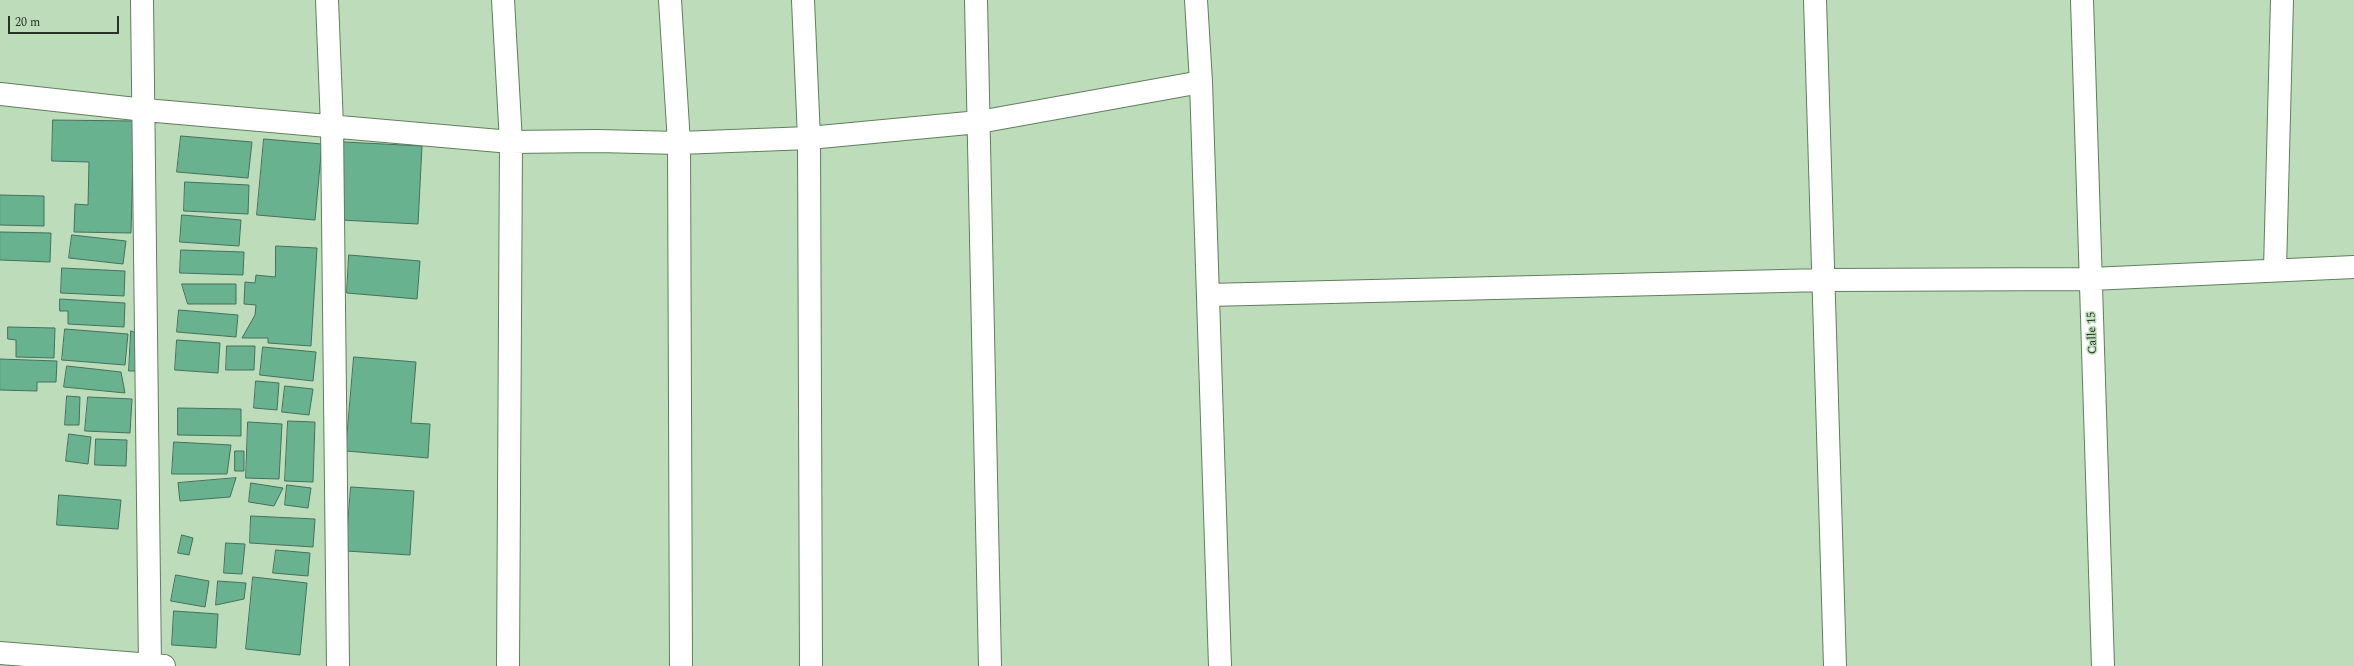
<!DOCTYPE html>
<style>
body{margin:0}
#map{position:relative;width:2354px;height:666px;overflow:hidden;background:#bdddba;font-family:Spectral,serif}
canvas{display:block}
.scale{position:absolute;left:8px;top:16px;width:111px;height:18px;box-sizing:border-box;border:2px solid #263325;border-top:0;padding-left:5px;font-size:12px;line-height:14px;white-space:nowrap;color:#263325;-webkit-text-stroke:3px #bdddba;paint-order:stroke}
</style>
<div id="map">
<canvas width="2354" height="666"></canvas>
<div class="scale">20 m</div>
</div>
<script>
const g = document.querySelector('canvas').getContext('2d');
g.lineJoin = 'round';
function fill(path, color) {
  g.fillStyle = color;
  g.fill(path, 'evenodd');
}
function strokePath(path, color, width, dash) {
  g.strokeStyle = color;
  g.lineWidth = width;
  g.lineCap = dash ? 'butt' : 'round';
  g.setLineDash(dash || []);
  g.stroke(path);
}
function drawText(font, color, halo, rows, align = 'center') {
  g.font = font + ' Spectral,serif';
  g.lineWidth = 3;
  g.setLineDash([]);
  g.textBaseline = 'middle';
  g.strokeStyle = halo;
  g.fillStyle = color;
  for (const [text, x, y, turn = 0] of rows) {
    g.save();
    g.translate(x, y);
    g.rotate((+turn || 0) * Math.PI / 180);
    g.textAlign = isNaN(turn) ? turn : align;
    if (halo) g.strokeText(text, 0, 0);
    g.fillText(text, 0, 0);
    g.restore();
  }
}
const building = new Path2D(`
 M53 120 134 121 131 233 74 232 75 204 88 205 89 162 52 161Z
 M181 136 252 142 248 178 177 172Z
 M264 139 322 144 315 220 257 215Z
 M344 142 422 146 418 224 340 220Z
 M185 182 249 185 248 214 184 211Z
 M0 195 44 196V226L0 225Z
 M182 215 241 220 239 246 180 242Z
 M0 232 51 233 50 262 0 260Z
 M72 235 126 241 123 264 69 258Z
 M276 246 317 248 311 346 268 343V338H242L255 315 256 305 244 304 245 282 255 283 256 275 275 277Z
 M181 250 244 252 243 275 180 273Z
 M349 255 420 261 417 299 347 293Z
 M62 268 125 271 124 296 61 293Z
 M182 284H236V304H188Z
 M60 299 125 303 124 327 68 324V311H60Z
 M179 310 238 315 236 337 177 332Z
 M8 327 55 328 54 358 16 357V340L8 339Z
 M65 329 128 334 125 365 62 360Z
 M131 331 142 335 139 371H129Z
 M177 340 220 343 218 373 175 370Z
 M227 346H255L254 370H226Z
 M263 347 316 352 313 381 260 375Z
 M354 357 416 362 411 423 430 424 428 458 346 451Z
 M0 359 57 361 56 382H37V391L0 390Z
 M67 366 121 372 125 393 64 387Z
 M256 381 279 383 277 410 254 408Z
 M285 386 313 389 309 415 282 412Z
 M67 396 80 397 79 425H65Z
 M88 397 132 399 130 433 85 431Z
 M178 408 241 409V436L178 435Z
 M288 421 315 422 313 482 285 481Z
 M248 422 282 424 279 479 246 478Z
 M69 434 91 437 88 464 66 461Z
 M96 439 127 440 126 466 95 465Z
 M174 442 231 445 227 474H172Z
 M235 451H244V471H235Z
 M236 478 230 497 180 501 178 483Z
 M251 483 283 488 274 506 249 502Z
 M287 485 311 488 308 508 285 505Z
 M351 487 414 491 410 555 346 551Z
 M59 495 121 500 118 529 57 525Z
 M251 516 315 519 313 547 250 543Z
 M182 535 193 538 189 555 178 553Z
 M226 543 245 544 242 574 224 573Z
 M276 550 310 553 308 576 273 573Z
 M176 575 209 581 205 607 171 601Z
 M253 577 307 583 300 655 246 649Z
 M218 581 246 583 244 599 216 605Z
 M174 611 218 614 216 648 172 645Z`);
const minor = new Path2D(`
 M142 0 150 666
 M327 0 332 126 338 666
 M503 0 511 142 508 666
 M670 0 679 143 681 666
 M803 0 809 138 811 666
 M976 0 990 666
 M1196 0 1201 82 1220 666
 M1815 0 1835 666
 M2082 0 2103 666
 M0 94 145 110 511 142 598 141 679 143 809 138 979 122 1201 82
 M2275 269 2282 0
 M1208 295 1823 280 2091 279 2354 267
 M0 653 164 666`);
const streetNames = [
 ["Calle 15",2093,333,-92]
];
fill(building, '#69b290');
strokePath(building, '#45705c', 1);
strokePath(minor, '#617e5e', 24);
strokePath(minor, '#fff', 22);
drawText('12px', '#263325', '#bdddba', streetNames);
</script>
